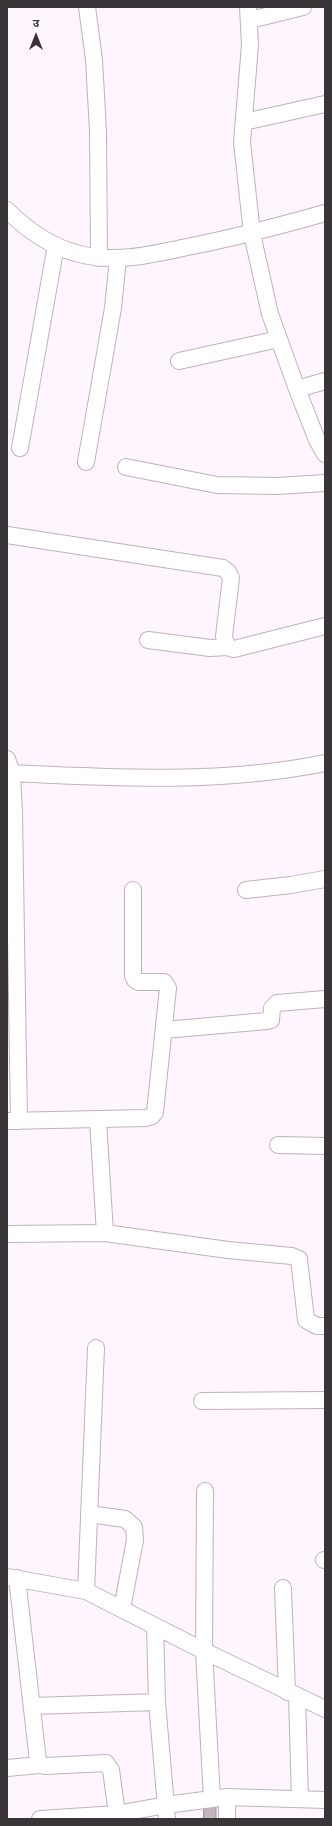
<!DOCTYPE html>
<meta charset="utf-8">
<style>
body{margin:0}
#map{position:relative;width:332px;height:1826px;overflow:hidden;background:#fff5fe;font-family:"Alegreya Sans","Noto Sans Devanagari",sans-serif}
canvas{display:block}
.frame{position:absolute;inset:0;border:8px solid #383438;pointer-events:none}
.north{position:absolute;left:16px;top:16px;width:40px;height:40px;-webkit-text-stroke:3px #fff;paint-order:stroke;rotate:0deg;font-size:11px;font-weight:700;line-height:16px;text-align:center;color:#383438}
.north::after{content:'';display:block;margin:auto;width:14px;height:18px;background:#383438;clip-path:polygon(50% 0,100% 100%,50% 72%,0 100%)}
</style>
<div id="map">
<canvas width="332" height="1826"></canvas>
<div class="frame"></div>
<div class="north">उ</div>
</div>
<script>
const g = document.querySelector('canvas').getContext('2d');
g.lineJoin = 'round';
function fill(path, color) {
  g.fillStyle = color;
  g.fill(path, 'evenodd');
}
function strokePath(path, color, width, dash) {
  g.strokeStyle = color;
  g.lineWidth = width;
  g.lineCap = dash ? 'butt' : 'round';
  g.setLineDash(dash || []);
  g.stroke(path);
}
const building = new Path2D(`
 M204 1804H216V1819H204Z`);
const minor = new Path2D(`
 M87 7 94 60 98 131 99 258
 M248 7 250 45 242 142 252 234 270 314 297 389 317 440 325 454
 M250 20 303 7
 M244 122 325 104
 M7 210C26 229 50 246 76 253 112 264 151 255 187 247 234 238 279 226 325 213
 M179 361 279 339
 M297 389 325 381
 M20 448 56 245
 M86 462 113 308 118 258
 M126 467 217 485 277 486 325 483
 M7 535 223 568 228 572 231 578 224 636 227 647
 M148 640 210 648 227 647 234 649 325 626
 M7 759 12 773 14 813 19 1121
 M12 773C116 778 223 784 325 763
 M246 890 291 885 325 879
 M164 1030 267 1021 271 1020 272 1008 277 1003 325 999
 M98 1120 105 1233
 M7 1121 146 1118 152 1116 155 1112 168 988 164 982H139L135 980 133 976V890
 M278 1145 325 1146
 M7 1234 105 1233 228 1250 292 1256 299 1259 306 1320 317 1326H325
 M202 1401 325 1400
 M205 1491 204 1651 212 1799
 M89 1514 125 1519 134 1527 135 1540 122 1609
 M324 1560H325
 M7 1577 86 1591 204 1651 325 1709
 M17 1578 38 1761 40 1765 45 1766 106 1763 111 1770 117 1814
 M283 1588 287 1692
 M86 1591 96 1348
 M155 1626 157 1702 167 1819
 M297 1697 300 1799
 M32 1706 157 1702
 M7 1768 40 1765
 M227 1797V1819
 M40 1819 117 1814 166 1805 227 1797 325 1800`);
fill(building, '#c1b5c0');
strokePath(building, '#9a8f99', 1);
strokePath(minor, '#beb2bc', 18);
strokePath(minor, '#fff', 16);
</script>
